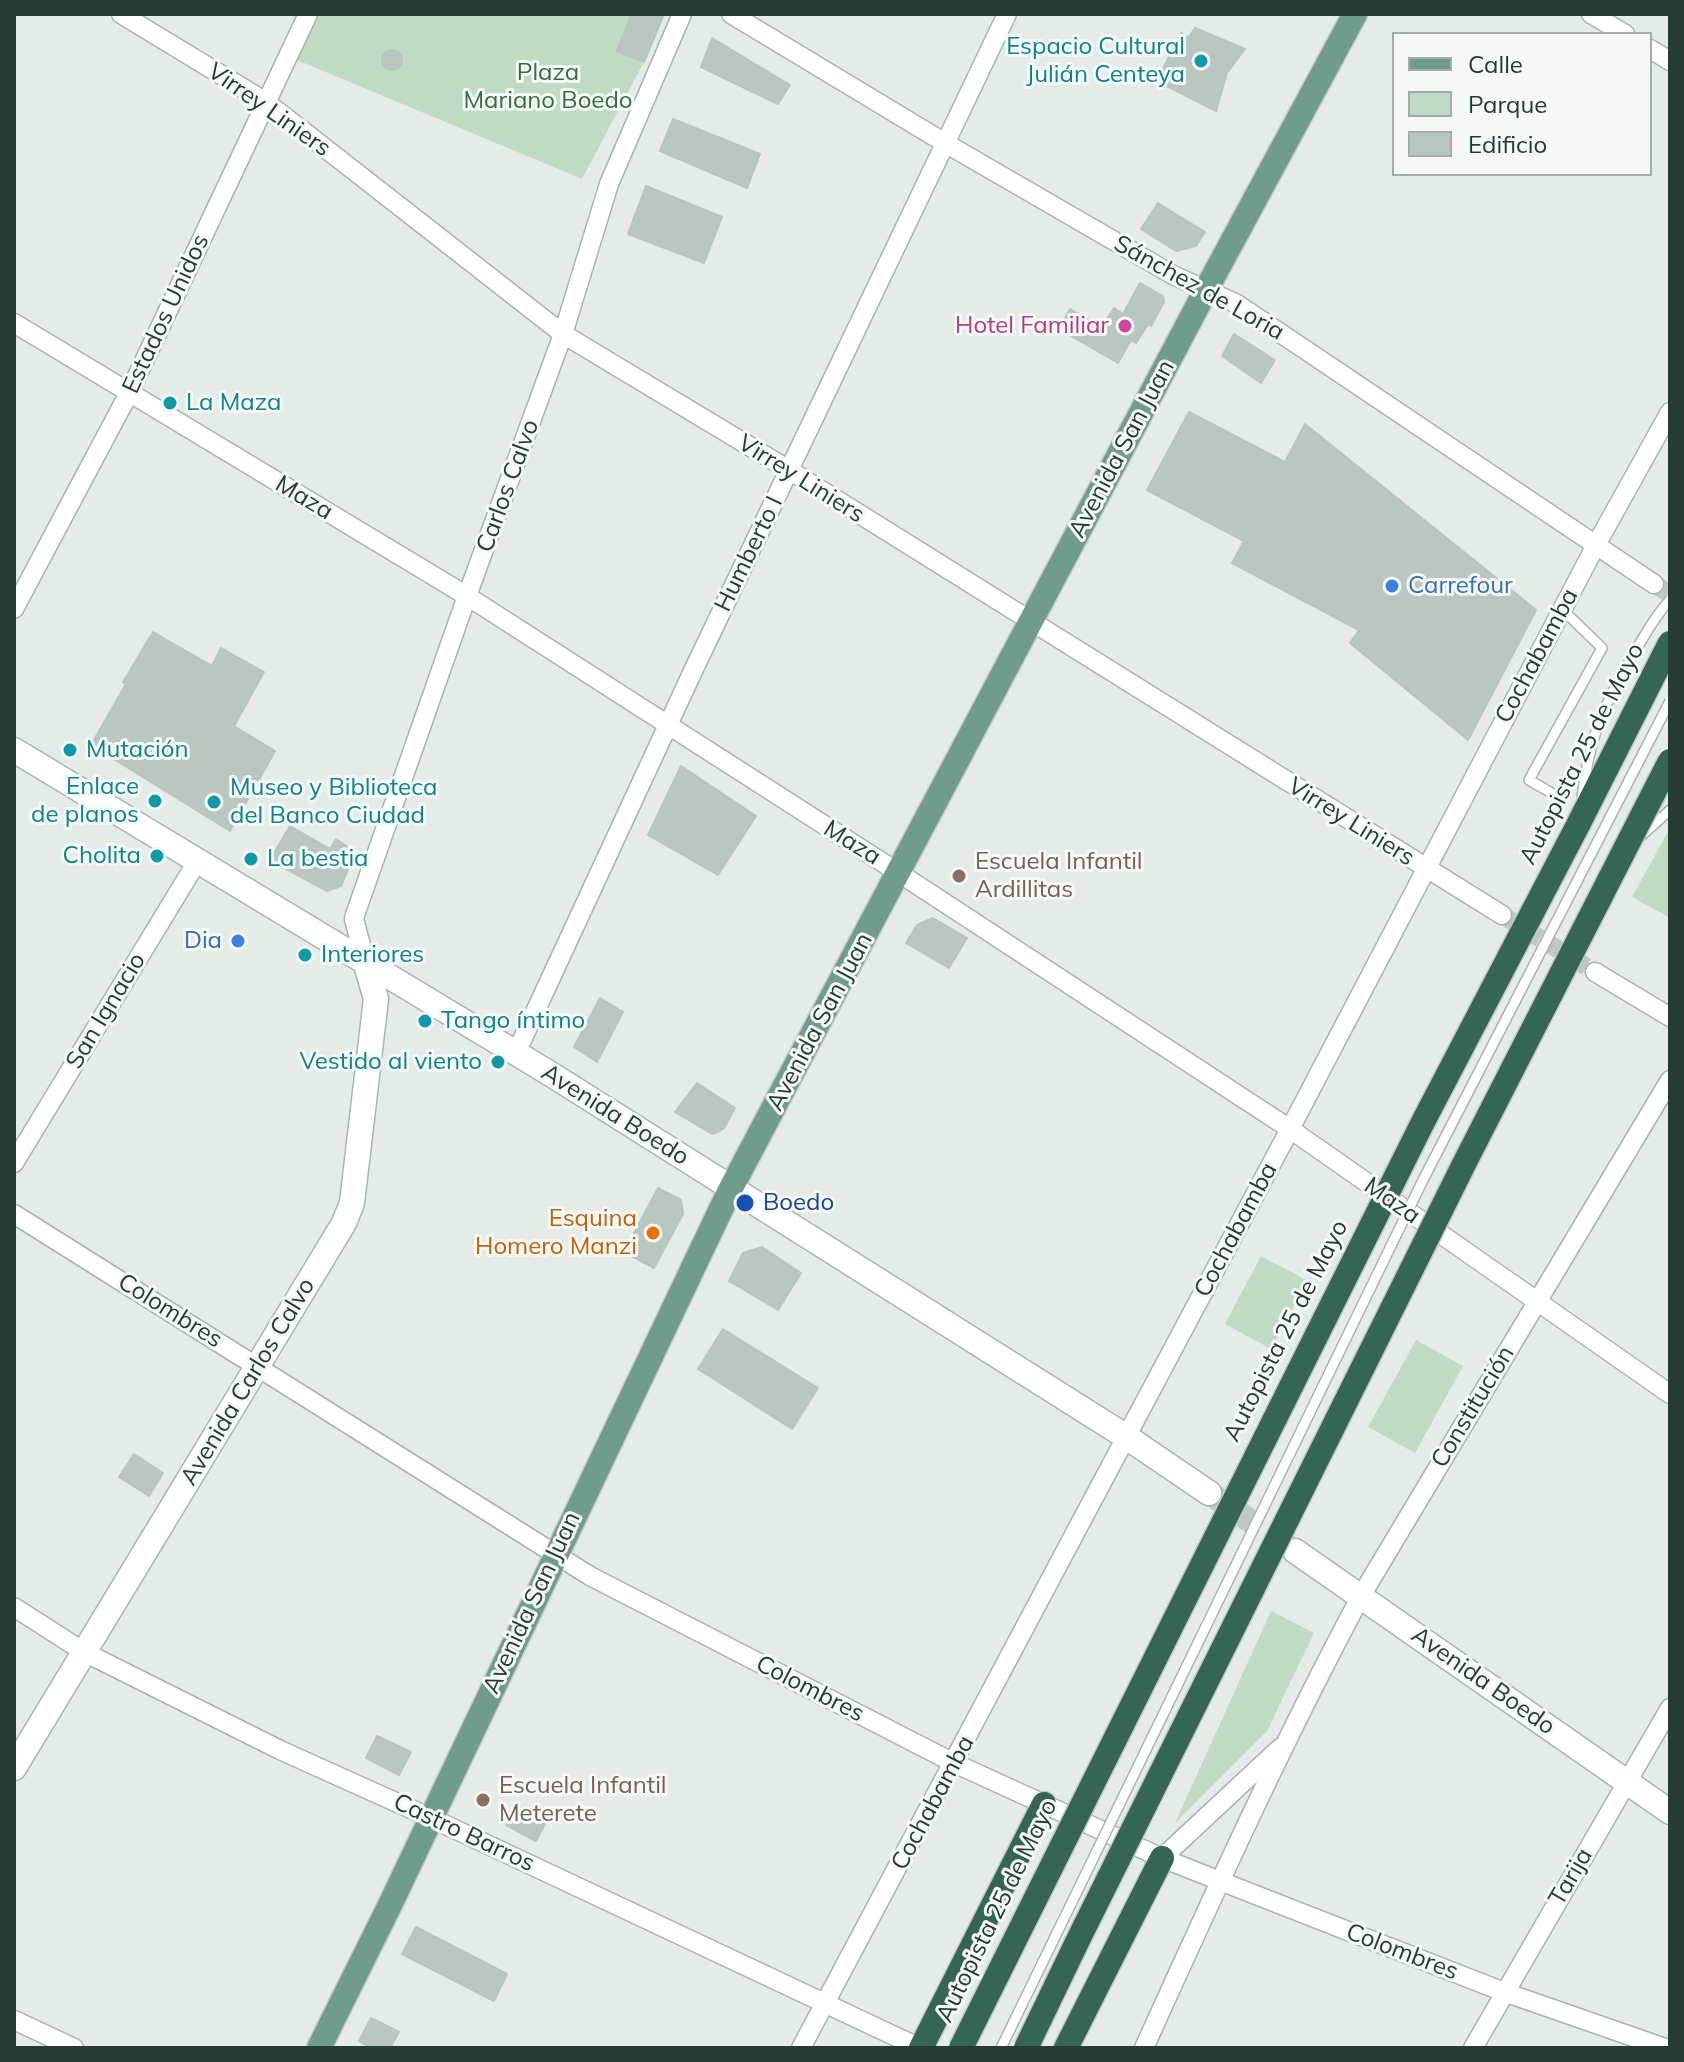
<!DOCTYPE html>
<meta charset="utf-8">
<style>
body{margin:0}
#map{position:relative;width:1684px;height:2062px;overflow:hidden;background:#e5ece8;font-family:Mulish,sans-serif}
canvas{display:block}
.frame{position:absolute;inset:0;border:16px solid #263c33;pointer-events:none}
.legend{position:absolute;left:1392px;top:32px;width:260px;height:144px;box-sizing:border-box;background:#f5f9f6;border:2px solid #a2ada8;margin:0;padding:10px 14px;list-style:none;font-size:24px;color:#263c33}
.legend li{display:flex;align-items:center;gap:16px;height:40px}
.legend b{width:40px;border:2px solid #a2ada8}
</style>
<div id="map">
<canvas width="1684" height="2062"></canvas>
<div class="frame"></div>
<ul class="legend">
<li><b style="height:10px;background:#6f9c8b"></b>Calle</li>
<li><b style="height:22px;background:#c0dbc4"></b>Parque</li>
<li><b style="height:22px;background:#bac7c1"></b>Edificio</li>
</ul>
</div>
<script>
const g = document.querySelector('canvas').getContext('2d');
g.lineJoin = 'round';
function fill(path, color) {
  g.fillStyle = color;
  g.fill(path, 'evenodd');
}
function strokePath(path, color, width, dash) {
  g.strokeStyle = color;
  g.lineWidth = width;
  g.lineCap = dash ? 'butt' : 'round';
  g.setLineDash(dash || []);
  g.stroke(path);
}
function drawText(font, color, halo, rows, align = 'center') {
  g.font = font + ' Mulish,sans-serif';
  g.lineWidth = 6;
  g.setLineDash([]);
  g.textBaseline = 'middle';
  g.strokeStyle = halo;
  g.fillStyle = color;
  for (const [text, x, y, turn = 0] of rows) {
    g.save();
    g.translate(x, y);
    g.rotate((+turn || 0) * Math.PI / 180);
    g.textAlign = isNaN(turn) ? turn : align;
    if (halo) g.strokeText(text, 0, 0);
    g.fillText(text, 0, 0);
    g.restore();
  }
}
const green = new Path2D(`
 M319 14H632L644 62 582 179 297 60Z
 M1670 828V918L1632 897Z
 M1261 1256 1308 1281 1271 1349 1225 1324Z
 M1416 1340 1463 1366 1415 1453 1368 1427Z
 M1271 1611 1314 1633 1267 1731 1175 1823Z`);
const building = new Path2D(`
 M632 14H664L644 62 617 51Z
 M1195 28 1245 49 1227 73 1216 111 1157 81 1181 33 1188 38Z
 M712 38 790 85 778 104 701 67Z
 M382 60a10 10 0 1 1 20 0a10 10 0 1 1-20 0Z
 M673 119 760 154 747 188 660 151Z
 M646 186 722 217 704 263 628 234Z
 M1158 203 1205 232 1196 246 1176 251 1141 229Z
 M1140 283 1163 296 1164 302 1151 326 1148 324 1136 343 1131 340 1118 363 1059 329 1070 309 1102 327 1114 308 1123 314Z
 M1234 334 1275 360 1261 383 1222 356Z
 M1189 412 1285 462 1305 424 1536 610 1468 740 1350 643 1359 630 1232 563 1244 541 1147 490Z
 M153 632 212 666 221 648 264 672 234 726 275 751 230 831 91 745 126 684 123 682Z
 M681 766 756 816 718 875 648 835Z
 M290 826 330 849 336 839 355 852 341 886 327 891 270 860Z
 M933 918 967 938 949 968 906 943 917 925Z
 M600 998 623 1012 597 1062 574 1047Z
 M697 1083 735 1108 724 1128 718 1132 712 1134 675 1112Z
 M658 1188 681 1200 683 1214 654 1268 624 1252Z
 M762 1247 801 1273 778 1310 729 1281 743 1253Z
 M723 1329 818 1388 792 1429 698 1369Z
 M134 1454 163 1473 149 1496 119 1477Z
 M377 1736 411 1752 399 1775 366 1758Z
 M516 1806 546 1822 536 1841 506 1825Z
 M416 1927 507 1974 494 2001 402 1954Z
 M371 2018 399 2032 390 2048H371L359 2041Z`);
const streetTunnel = new Path2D(`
 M1654 584 1670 594
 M1502 915 1595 972`);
const secondaryTunnel = new Path2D(`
 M1209 1493 1293 1550`);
const lane = new Path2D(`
 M1562 609 1602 648 1529 780 1562 799
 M1640 837 1670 810`);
const street = new Path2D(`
 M121 14 266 102 563 334 789 470 1502 915
 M731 14 945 143 1173 275 1237 304 1654 584
 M1591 14 1625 34
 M1650 49 1670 61
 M14 323 467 596 899 873 1290 1129 1670 1394
 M14 609 129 393 308 14
 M365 961 354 919 356 912 467 596 563 334 609 184 682 14
 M1595 972 1670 1017
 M516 1053 693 671 1007 14
 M14 1163 198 860
 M14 1214 590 1576 954 1763 1162 1858 1220 1881 1504 1992 1665 2048
 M14 1607 84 1652 280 1750 431 1818 920 2048
 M1162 1858 1280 1748
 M14 2020 74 2048
 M801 2048 1290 1129 1596 545 1670 412
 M1144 2048C1213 1896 1282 1743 1361 1596L1670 1080
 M1473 2048 1670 1708`);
const secondary = new Path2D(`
 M14 750 549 1073 1125 1436 1209 1493
 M1295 1551 1670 1812
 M14 1768 344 1223 352 1203 376 999 365 961`);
const primary = new Path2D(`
 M319 2048 389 1907 731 1188 1206 290 1355 14`);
const highway = new Path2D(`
 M921 2048 1044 1804
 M1066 2048 1162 1858`);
const laneBridge = new Path2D(`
 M1582 798C1589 737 1604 704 1635 652 1645 634 1656 615 1670 600
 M1001 2048 1423 1180 1670 701`);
const highwayBridge = new Path2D(`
 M961 2048 1423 1122 1578 825 1670 643
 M1026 2048 1079 1938 1465 1162 1670 761`);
const markers = [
 [1201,61,8,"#0f9aa8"],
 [1125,326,8,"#d1479c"],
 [170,403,8,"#0f9aa8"],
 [1392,586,8,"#3f7fe0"],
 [70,750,8,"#0f9aa8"],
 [155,801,8,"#0f9aa8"],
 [214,802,8,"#0f9aa8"],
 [157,856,8,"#0f9aa8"],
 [251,859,8,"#0f9aa8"],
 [959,876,8,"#8d6e63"],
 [238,941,8,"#3f7fe0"],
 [305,955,8,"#0f9aa8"],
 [425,1021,8,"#0f9aa8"],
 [498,1062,8,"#0f9aa8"],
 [745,1203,10,"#1a4fb4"],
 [653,1233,8,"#e8710a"],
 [483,1800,8,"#8d6e63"]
];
const cultureNames = [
 ["Espacio Cultural",1185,47,"right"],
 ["Julián Centeya",1185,75,"right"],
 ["La Maza",186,403],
 ["Mutación",86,750],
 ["Enlace",139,787,"right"],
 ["de planos",139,815,"right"],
 ["Museo y Biblioteca",230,788],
 ["del Banco Ciudad",230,816],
 ["Cholita",141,856,"right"],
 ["La bestia",267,859],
 ["Interiores",321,955],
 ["Tango íntimo",441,1021],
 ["Vestido al viento",482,1062,"right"]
];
const parkNames = [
 ["Plaza",548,73],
 ["Mariano Boedo",548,101]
];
const streetNames = [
 ["Virrey Liniers",269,110,35],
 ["Sánchez de Loria",1199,288,29],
 ["Estados Unidos",166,314,-65],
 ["Avenida San Juan",1122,449,-62],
 ["Virrey Liniers",801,479,32],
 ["Carlos Calvo",508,486,-70],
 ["Maza",304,498,31],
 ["Humberto I",749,554,-64],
 ["Cochabamba",1537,656,-62],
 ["Autopista 25 de Mayo",1582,754,-63],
 ["Virrey Liniers",1351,822,32],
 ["Maza",852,843,32],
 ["San Ignacio",106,1011,-59],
 ["Avenida San Juan",820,1022,-62],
 ["Avenida Boedo",615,1115,32],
 ["Maza",1392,1201,35],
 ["Cochabamba",1236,1230,-62],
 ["Colombres",170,1311,32],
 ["Autopista 25 de Mayo",1286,1331,-63],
 ["Avenida Carlos Calvo",248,1382,-59],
 ["Constitución",1473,1407,-59],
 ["Avenida San Juan",532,1603,-65],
 ["Avenida Boedo",1483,1681,35],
 ["Colombres",810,1689,27],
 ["Cochabamba",933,1803,-62],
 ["Castro Barros",464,1833,25],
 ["Tarija",1571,1877,-60],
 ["Autopista 25 de Mayo",997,1911,-64],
 ["Colombres",1402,1952,21]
];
const hotelNames = [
 ["Hotel Familiar",1109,326]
];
const shopNames = [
 ["Carrefour",1408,586],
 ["Dia",222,941,"right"]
];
const educationNames = [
 ["Escuela Infantil",975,862],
 ["Ardillitas",975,890],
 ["Escuela Infantil",499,1786],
 ["Meterete",499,1814]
];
const transitNames = [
 ["Boedo",763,1203]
];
const foodNames = [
 ["Esquina",637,1219],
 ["Homero Manzi",637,1247]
];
fill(green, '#c0dbc4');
fill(building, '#bac7c1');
strokePath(building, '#b8c5be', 2);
strokePath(streetTunnel, '#bfc9c4', 18, [18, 9]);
strokePath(secondaryTunnel, '#bfc9c4', 24, [24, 12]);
strokePath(lane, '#a8b4ae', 12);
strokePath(street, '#a8b4ae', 21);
strokePath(secondary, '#a4b7ae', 27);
strokePath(primary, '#c2c8c6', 27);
strokePath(highway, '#c2c8c6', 27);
strokePath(lane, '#fff', 9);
strokePath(street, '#fff', 18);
strokePath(secondary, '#fff', 24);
strokePath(primary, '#6f9c8b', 24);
strokePath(highway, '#356555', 24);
strokePath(laneBridge, '#a8b4ae', 12, []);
strokePath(highwayBridge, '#c2c8c6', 27, []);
strokePath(laneBridge, '#fff', 9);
strokePath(highwayBridge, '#356555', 24);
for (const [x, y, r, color] of markers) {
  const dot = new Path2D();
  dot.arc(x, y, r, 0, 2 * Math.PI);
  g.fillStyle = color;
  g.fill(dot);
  strokePath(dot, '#f5f9f6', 3);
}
drawText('24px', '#0d838f', '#f5f9f6', cultureNames, 'left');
drawText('24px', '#356e44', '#f5f9f6', parkNames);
drawText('24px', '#263c33', '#f5f9f6', streetNames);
drawText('24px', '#b23c85', '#f5f9f6', hotelNames, 'right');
drawText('24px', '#366cbe', '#f5f9f6', shopNames, 'left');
drawText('24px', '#785e54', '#f5f9f6', educationNames, 'left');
drawText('24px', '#164399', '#f5f9f6', transitNames, 'left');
drawText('24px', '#c56008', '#f5f9f6', foodNames, 'right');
</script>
